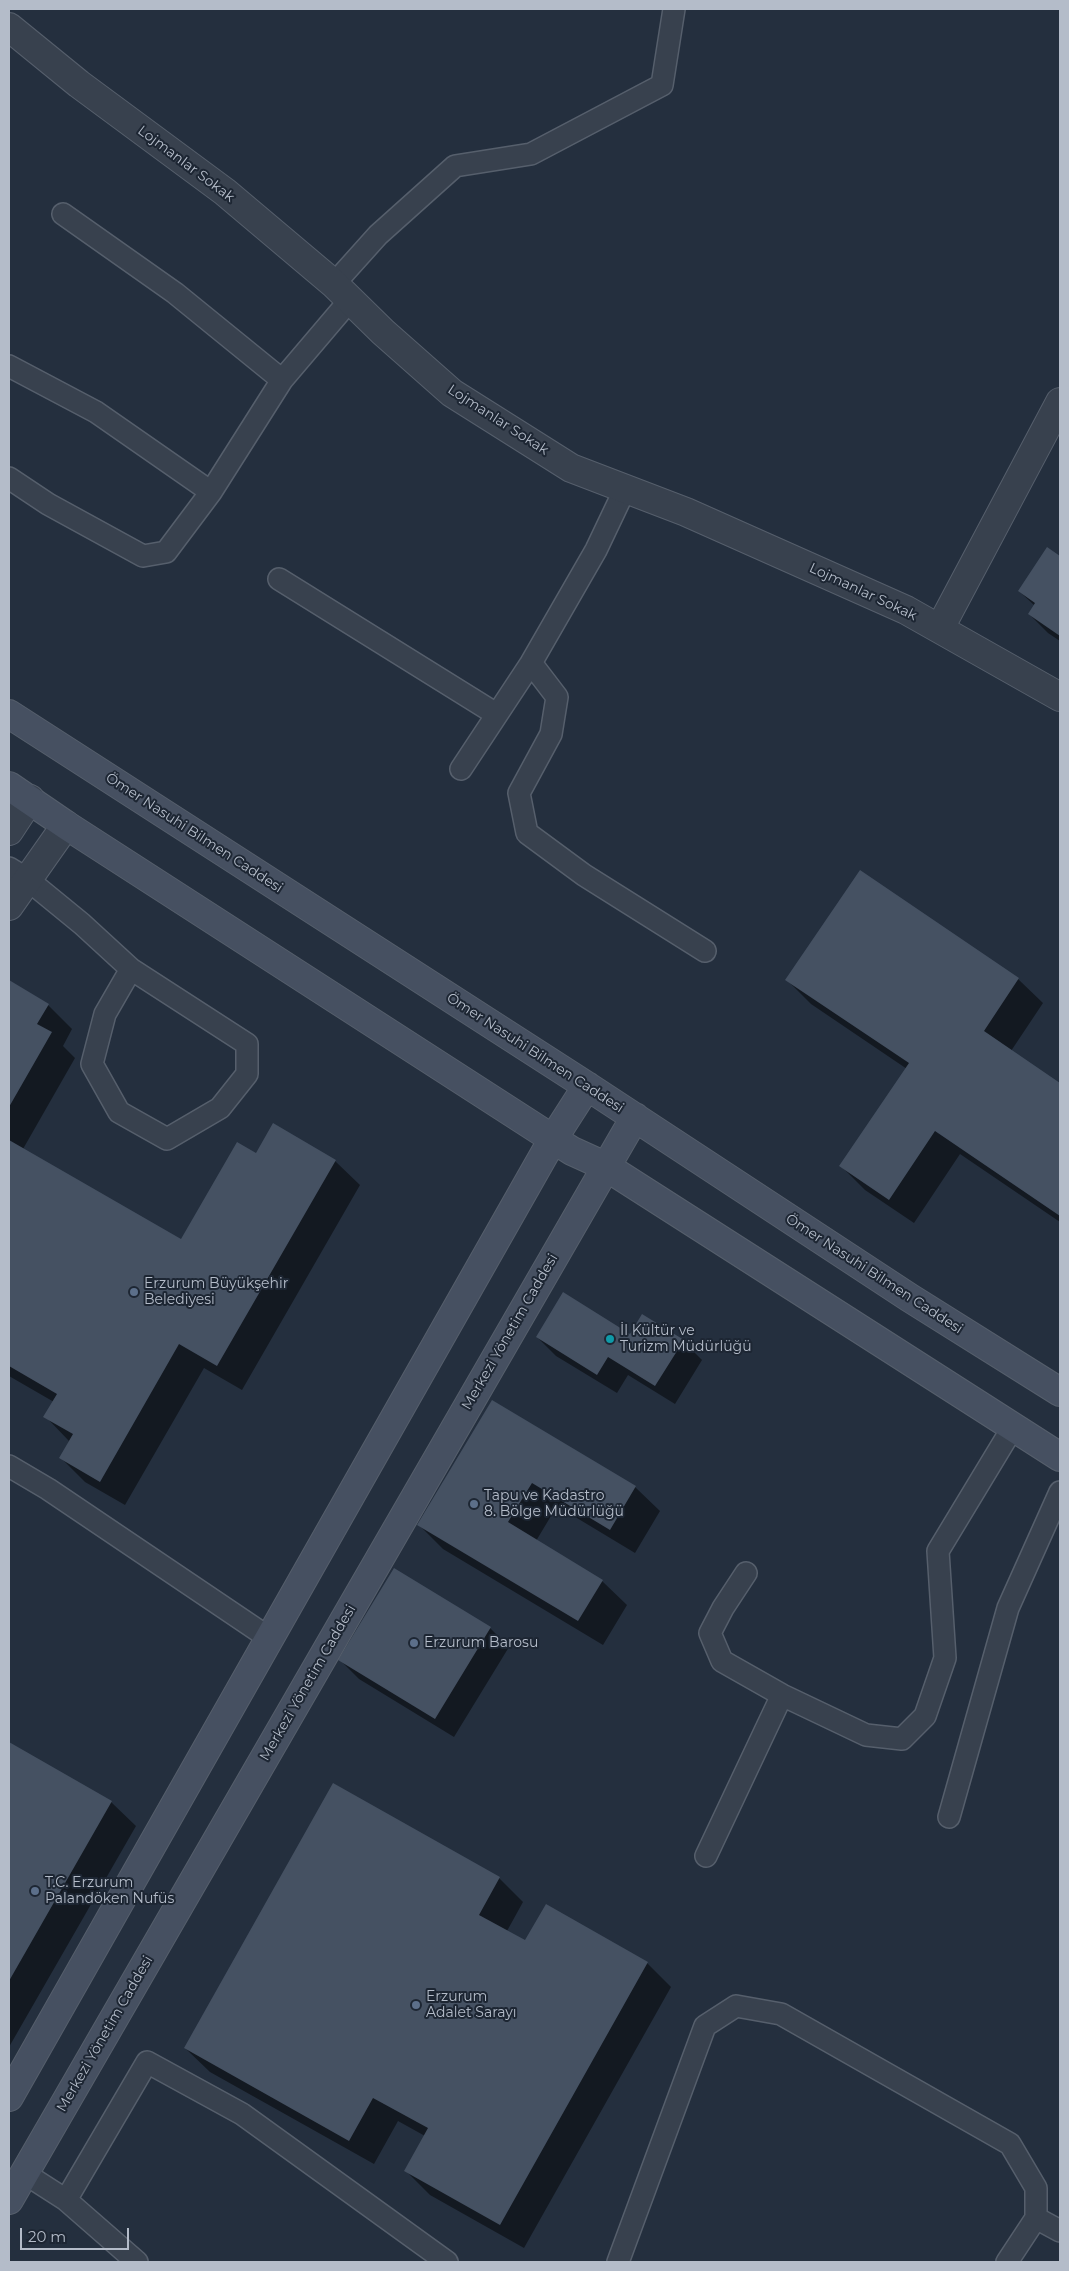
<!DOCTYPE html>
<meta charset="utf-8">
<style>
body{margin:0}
#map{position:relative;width:1069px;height:2271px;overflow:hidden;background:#242f3e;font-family:Montserrat,sans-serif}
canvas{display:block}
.frame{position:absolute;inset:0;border:10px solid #b4bcc9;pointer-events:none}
.scale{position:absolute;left:20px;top:2228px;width:109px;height:22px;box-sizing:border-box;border:2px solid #b4bcc9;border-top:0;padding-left:6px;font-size:15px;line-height:18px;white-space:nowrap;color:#b4bcc9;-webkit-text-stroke:4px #1d2633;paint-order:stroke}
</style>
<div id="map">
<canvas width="1069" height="2271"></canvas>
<div class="frame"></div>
<div class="scale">20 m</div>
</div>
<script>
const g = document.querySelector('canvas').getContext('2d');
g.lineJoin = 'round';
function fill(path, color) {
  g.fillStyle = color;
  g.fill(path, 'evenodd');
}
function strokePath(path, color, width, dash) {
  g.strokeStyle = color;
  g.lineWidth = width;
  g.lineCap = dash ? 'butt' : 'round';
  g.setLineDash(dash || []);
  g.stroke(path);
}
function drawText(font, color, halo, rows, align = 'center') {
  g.font = font + ' Montserrat,sans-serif';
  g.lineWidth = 4;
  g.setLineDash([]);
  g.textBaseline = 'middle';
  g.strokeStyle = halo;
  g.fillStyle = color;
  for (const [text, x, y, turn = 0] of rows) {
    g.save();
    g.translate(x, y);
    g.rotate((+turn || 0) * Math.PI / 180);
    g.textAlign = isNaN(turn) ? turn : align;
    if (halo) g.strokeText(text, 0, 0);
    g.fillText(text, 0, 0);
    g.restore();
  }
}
const shadow = new Path2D(`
 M1047 549 1060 558V641L1048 633 1029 614 1035 606 1019 591Z
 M861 872 1018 979 1043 1003 1011 1051 1060 1084V1222L960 1154 914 1223 865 1190 841 1166 907 1069 811 1004 787 980Z
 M9 982 48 1005 72 1029 63 1046 75 1058 23 1149 181 1241 256 1155 335 1161 360 1185 242 1390 204 1368 125 1505 85 1482 61 1458 69 1441 45 1416 54 1402 9 1376Z
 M631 1335 683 1341 702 1360 675 1404 628 1375 617 1393 556 1356 537 1337Z
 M492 1401 635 1487 660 1511 635 1553 557 1506 536 1541 602 1581 627 1605 603 1645 443 1549 419 1525Z
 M490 1628 509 1647 454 1737 359 1679 340 1660Z
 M9 1743 111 1802 136 1826 9 2047Z
 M499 1878 523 1902 507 1931 526 1942 647 1963 671 1987 524 2248 430 2195 405 2170 425 2136 398 2121 374 2164 210 2072 185 2048Z`);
const building = new Path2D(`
 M1047 547 1060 556V636L1028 614 1035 603 1018 591Z
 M860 870 1019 978 984 1031 1060 1083V1216L935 1131 889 1200 839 1166 909 1063 785 980Z
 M9 980 49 1004 37 1024 52 1032 9 1107Z
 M273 1123 336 1160 217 1366 179 1344 100 1482 59 1458 73 1434 43 1417 57 1394 9 1366V1140L181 1239 237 1142 256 1153Z
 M563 1292 630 1334 642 1314 684 1340 655 1386 608 1357 597 1375 536 1337Z
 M492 1400 636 1486 610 1530 532 1483 508 1522 603 1580 578 1621 417 1525Z
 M394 1568 491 1627 435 1719 338 1660Z
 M9 1742 112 1801 9 1981Z
 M333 1783 500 1877 479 1915 525 1940 546 1904 648 1962 500 2225 404 2171 428 2128 373 2098 349 2141 184 2048Z`);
const lane = new Path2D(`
 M63 214 175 293 282 380
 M334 284 378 235 455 166 531 154 662 85 674 9
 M9 366 96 412 211 492
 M9 478 48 504 143 556 166 552 211 492 282 380 350 300
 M279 579 496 714
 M531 663 557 697 551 734 519 793 527 833 584 875 705 951
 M461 769 531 663 596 550 625 489
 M9 868 27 879 82 924 131 969 247 1044V1074L220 1108 167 1139 119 1112 92 1064 105 1014 131 969
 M9 1466 48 1489 269 1638
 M746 1573 723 1608 710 1633 722 1661 782 1695 866 1735 902 1739 925 1716 945 1658 938 1551 1013 1427
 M949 1817 1008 1608 1060 1492
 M706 1856 782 1695
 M24 2173 66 2200 137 2262
 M66 2200 147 2062 242 2114 447 2262
 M1036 2218 1060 2231
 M618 2262 705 2026 736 2006 781 2014 1010 2144 1036 2188V2218L1007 2262`);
const street = new Path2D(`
 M9 27 79 84 225 192 334 284 383 332 452 393 571 468 686 512 906 610 1060 697
 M940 628 1060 402
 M9 831 30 799
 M9 906 66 825`);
const secondary = new Path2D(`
 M9 714 587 1086 910 1298 1060 1392
 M9 786 66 825 553 1139 572 1151 605 1166 1060 1457
 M9 2097 553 1139 587 1086
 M9 2200 635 1117`);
const markers = [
 [134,1292,5,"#5c6f8a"],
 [610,1339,5,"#0f9aa8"],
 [474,1504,5,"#5c6f8a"],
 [414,1643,5,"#5c6f8a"],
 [35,1891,5,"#5c6f8a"],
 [416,2005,5,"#5c6f8a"]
];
const streetNames = [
 ["Lojmanlar Sokak",186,164,37],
 ["Lojmanlar Sokak",498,420,33],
 ["Lojmanlar Sokak",863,592,25],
 ["Ömer Nasuhi Bilmen Caddesi",194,833,33],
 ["Ömer Nasuhi Bilmen Caddesi",535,1053,33],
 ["Ömer Nasuhi Bilmen Caddesi",874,1274,33],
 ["Merkezi Yönetim Caddesi",510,1332,-60],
 ["Merkezi Yönetim Caddesi",308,1683,-60],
 ["Merkezi Yönetim Caddesi",105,2034,-60]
];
const poiNames = [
 ["Erzurum Büyükşehir",144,1284],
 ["Belediyesi",144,1300],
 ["İl Kültür ve",620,1331],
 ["Turizm Müdürlüğü",620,1347],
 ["Tapu ve Kadastro",484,1496],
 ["8. Bölge Müdürlüğü",484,1512],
 ["Erzurum Barosu",424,1643],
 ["T.C. Erzurum",45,1883],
 ["Palandöken Nufüs",45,1899],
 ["Erzurum",426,1997],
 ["Adalet Sarayı",426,2013]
];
fill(shadow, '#0007');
fill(building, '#455162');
strokePath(lane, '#565f6c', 24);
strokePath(street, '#565f6c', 30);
strokePath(secondary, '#565f6c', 30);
strokePath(lane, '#38414e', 21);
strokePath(street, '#38414e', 28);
strokePath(secondary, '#465061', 28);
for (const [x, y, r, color] of markers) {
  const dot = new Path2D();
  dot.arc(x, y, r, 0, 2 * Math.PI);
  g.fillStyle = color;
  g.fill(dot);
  strokePath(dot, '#1d2633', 2);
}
drawText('14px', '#b4bcc9', '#1d2633', streetNames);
drawText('14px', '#b4bcc9', '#1d2633', poiNames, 'left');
</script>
